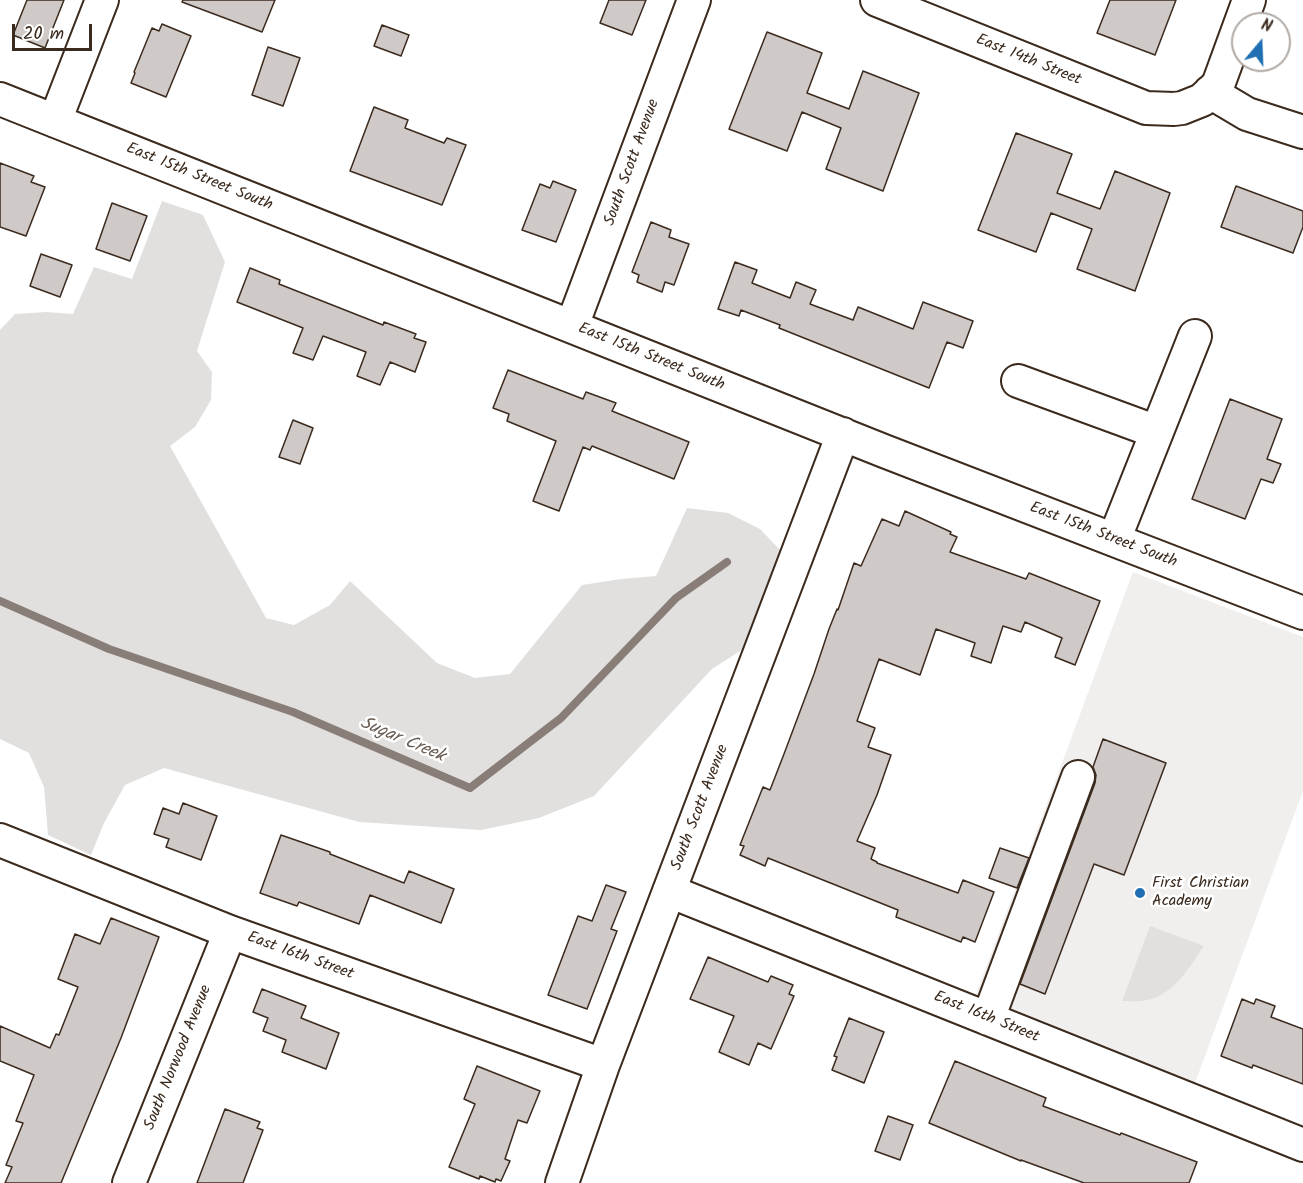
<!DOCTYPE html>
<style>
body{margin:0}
#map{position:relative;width:1303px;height:1183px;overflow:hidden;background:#fff;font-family:Kalam,sans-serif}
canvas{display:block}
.north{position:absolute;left:1231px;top:12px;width:60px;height:60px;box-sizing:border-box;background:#fff;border:2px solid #b1aaa5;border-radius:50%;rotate:19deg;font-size:16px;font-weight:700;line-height:24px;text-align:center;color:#3b2a1e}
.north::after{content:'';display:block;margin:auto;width:21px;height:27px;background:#1f6fb2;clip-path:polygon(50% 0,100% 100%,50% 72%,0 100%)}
.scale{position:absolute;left:12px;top:24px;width:80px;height:27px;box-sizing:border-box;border:3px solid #3b2a1e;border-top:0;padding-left:8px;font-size:18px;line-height:21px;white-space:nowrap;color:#3b2a1e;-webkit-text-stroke:4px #fff;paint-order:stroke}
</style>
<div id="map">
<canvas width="1303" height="1183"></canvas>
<div class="north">N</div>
<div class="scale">20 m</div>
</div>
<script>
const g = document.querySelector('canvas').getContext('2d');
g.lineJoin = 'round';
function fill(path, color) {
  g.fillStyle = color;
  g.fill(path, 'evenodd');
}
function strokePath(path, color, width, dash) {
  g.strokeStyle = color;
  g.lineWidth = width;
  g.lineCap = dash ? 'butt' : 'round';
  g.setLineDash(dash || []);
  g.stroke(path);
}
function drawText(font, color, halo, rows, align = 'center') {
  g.font = font + ' Kalam,sans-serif';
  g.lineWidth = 5;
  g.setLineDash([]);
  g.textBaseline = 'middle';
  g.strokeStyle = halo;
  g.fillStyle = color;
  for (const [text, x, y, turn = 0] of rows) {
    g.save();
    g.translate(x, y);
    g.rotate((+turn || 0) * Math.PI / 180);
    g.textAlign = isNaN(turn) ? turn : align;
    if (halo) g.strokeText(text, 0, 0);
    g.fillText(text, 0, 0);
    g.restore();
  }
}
const built = new Path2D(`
 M1133 572 1303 637V791L1195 1083 976 994Z`);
const green = new Path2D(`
 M162 201 203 215 225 262 197 351 212 372 211 400 195 427 170 446 266 618 294 625 330 605 350 581 437 663 475 678 510 674 582 585 621 579 656 576 687 508 728 513 760 529 783 553 748 646 712 669 594 796 539 818 481 830 359 822 164 768 125 785 104 823 91 855 48 835 44 787 29 753 0 739V330L15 314 46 312 73 314 94 267 132 279Z
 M1150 926 1204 946C1188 969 1173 997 1142 1001 1135 1002 1129 1001 1122 1001Z`);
const stream = new Path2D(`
 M0 601 109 649 293 712 470 788 561 718 676 598 727 562`);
const building = new Path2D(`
 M27 0H64L45 48 13 35Z
 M183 0H275L262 32 182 2Z
 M609 0H646L632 35 600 23Z
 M1110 0H1176L1155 55 1097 33Z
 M162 24 191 36 166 97 131 83 135 73 134 72 152 28 159 31Z
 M382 25 409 35 401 56 374 46Z
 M767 32 822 53 807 93 849 109 863 71 919 93 883 191 826 169 841 128 802 112 787 151 729 129Z
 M268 47 300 58 283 106 252 95Z
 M374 107 408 120 405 128 444 143 447 138 466 145 442 205 350 171Z
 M1016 133 1072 154 1057 193 1100 209 1115 171 1170 193 1135 291 1077 269 1092 229 1051 213 1036 252 978 230Z
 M0 163 34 176 31 182 45 187 26 236 0 227Z
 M553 181 576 190 556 242 522 230 540 184 550 188Z
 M1236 186 1303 211V227L1293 253 1221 227Z
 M112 203 147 216 130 261 96 249Z
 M651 222 671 230 669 237 689 244 674 285 665 282 662 292 637 282 639 275 632 272Z
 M41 254 72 265 60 297 30 286Z
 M735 262 757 270 752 283 790 298 796 282 816 290 810 304 853 320 858 307 913 329 923 302 973 321 963 348 947 342 929 388 779 328 780 325 741 310 739 316 718 309Z
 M250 268 280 280 279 284 383 325 384 322 416 334 414 338 426 342 415 372 390 362 380 385 357 376 366 352 323 336 313 360 293 353 303 328 237 302Z
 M508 370 583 399 586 392 616 403 612 411 689 442 674 479 592 446 590 450 583 447 559 511 533 501 556 441 507 421 509 414 493 408Z
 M1230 399 1282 419 1267 459 1281 464 1273 483 1261 479 1245 519 1192 499Z
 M293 420 313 428 300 464 279 457Z
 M905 511 951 532 950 534 957 537 950 552 1026 579 1029 573 1100 601 1075 665 1055 657 1062 638 1025 622 1021 632 1003 626 991 663 971 656 975 643 936 629 920 675 879 659 857 721 875 728 868 747 891 755 877 795 857 841 875 848 871 859 877 862V863L958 893 963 880 994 892 975 942 963 937 961 942 896 917 898 910 768 858 765 866 740 855 744 846 740 845 763 787 770 790 784 754 814 674 829 629 837 609 838 610 854 563 861 566 882 519 899 526Z
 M1103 739 1166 763 1124 875 1094 864 1045 994 1020 984 1095 783 1096 775 1093 767Z
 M183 803 217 816 201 860 166 847 169 839 154 834 163 808 179 814Z
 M281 835 330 852V854L404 883 409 871 454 889 441 923 370 895 359 924 299 902 297 906 260 893Z
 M1000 848 1029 858 1017 888 989 878Z
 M606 885 626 892 611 929 617 931 587 1009 548 995 578 916 592 921Z
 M111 918 159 937 121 1038 61 1183H5L12 1167 6 1165 23 1123 16 1121 34 1075 0 1061V1026L50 1048 56 1034 59 1035 78 987 58 979 75 934 100 944Z
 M708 957 768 982 771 976 793 985 789 994 794 996 771 1049 758 1043 749 1065 719 1052 734 1016 690 999Z
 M262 989 306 1006 301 1018 339 1033 326 1069 282 1052 286 1040 263 1031 268 1018 253 1012Z
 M1242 999 1254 1004 1256 999 1275 1006 1271 1017 1303 1029V1084L1253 1065 1252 1068 1221 1056Z
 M849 1018 884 1032 864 1083 832 1070 837 1057 834 1056Z
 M955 1061 1046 1098 1043 1106 1120 1135 1121 1133 1197 1162 1189 1183H1084L1021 1160V1161L929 1123Z
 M477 1066 540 1091 527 1123 518 1120 505 1159 510 1161 501 1181 496 1179 495 1182 480 1176 479 1179 449 1167 475 1104 464 1099Z
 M225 1109 260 1122 257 1128 263 1130 243 1183H197Z
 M888 1116 913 1125 900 1160 875 1151Z`);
const minor = new Path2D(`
 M877 0 1146 108 1174 109 1182 108 1202 100 1218 85 1249 0
 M1210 92 1247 114 1303 132
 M0 99 884 451 1303 613
 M55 121 102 0
 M572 326 694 0
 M1018 381 1157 432
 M1114 540 1195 336
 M0 840 230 932 603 1065
 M669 891 1303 1145
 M988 1019 1078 777
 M129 1183 230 932
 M562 1183 603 1065 843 434`);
const markers = [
 [1140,893,6,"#1f6fb2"]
];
const streetNames = [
 ["East 14th Street",1028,61,22],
 ["South Scott Avenue",633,163,-70],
 ["East 15th Street South",199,178,22],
 ["East 15th Street South",651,358,22],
 ["East 15th Street South",1103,536,21],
 ["South Scott Avenue",701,808,-69],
 ["East 16th Street",300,957,20],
 ["East 16th Street",986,1018,22],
 ["South Norwood Avenue",179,1058,-68]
];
const poiNames = [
 ["First Christian",1152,884],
 ["Academy",1152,902]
];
const waterNames = [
 ["Sugar Creek",402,741,23]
];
fill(built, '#f1efee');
fill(green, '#e2e0de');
strokePath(stream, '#887e77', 8);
fill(building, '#cfcac7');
strokePath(building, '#3b2a1e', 1.5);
strokePath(minor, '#3b2a1e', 36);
strokePath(minor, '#fff', 32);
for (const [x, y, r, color] of markers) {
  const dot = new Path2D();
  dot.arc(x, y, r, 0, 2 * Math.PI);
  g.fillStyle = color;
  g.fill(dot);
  strokePath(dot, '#fff', 2);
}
drawText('16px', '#3b2a1e', '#fff', streetNames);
drawText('16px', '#3b2a1e', '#fff', poiNames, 'left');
drawText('italic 18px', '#685b52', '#fff', waterNames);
</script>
